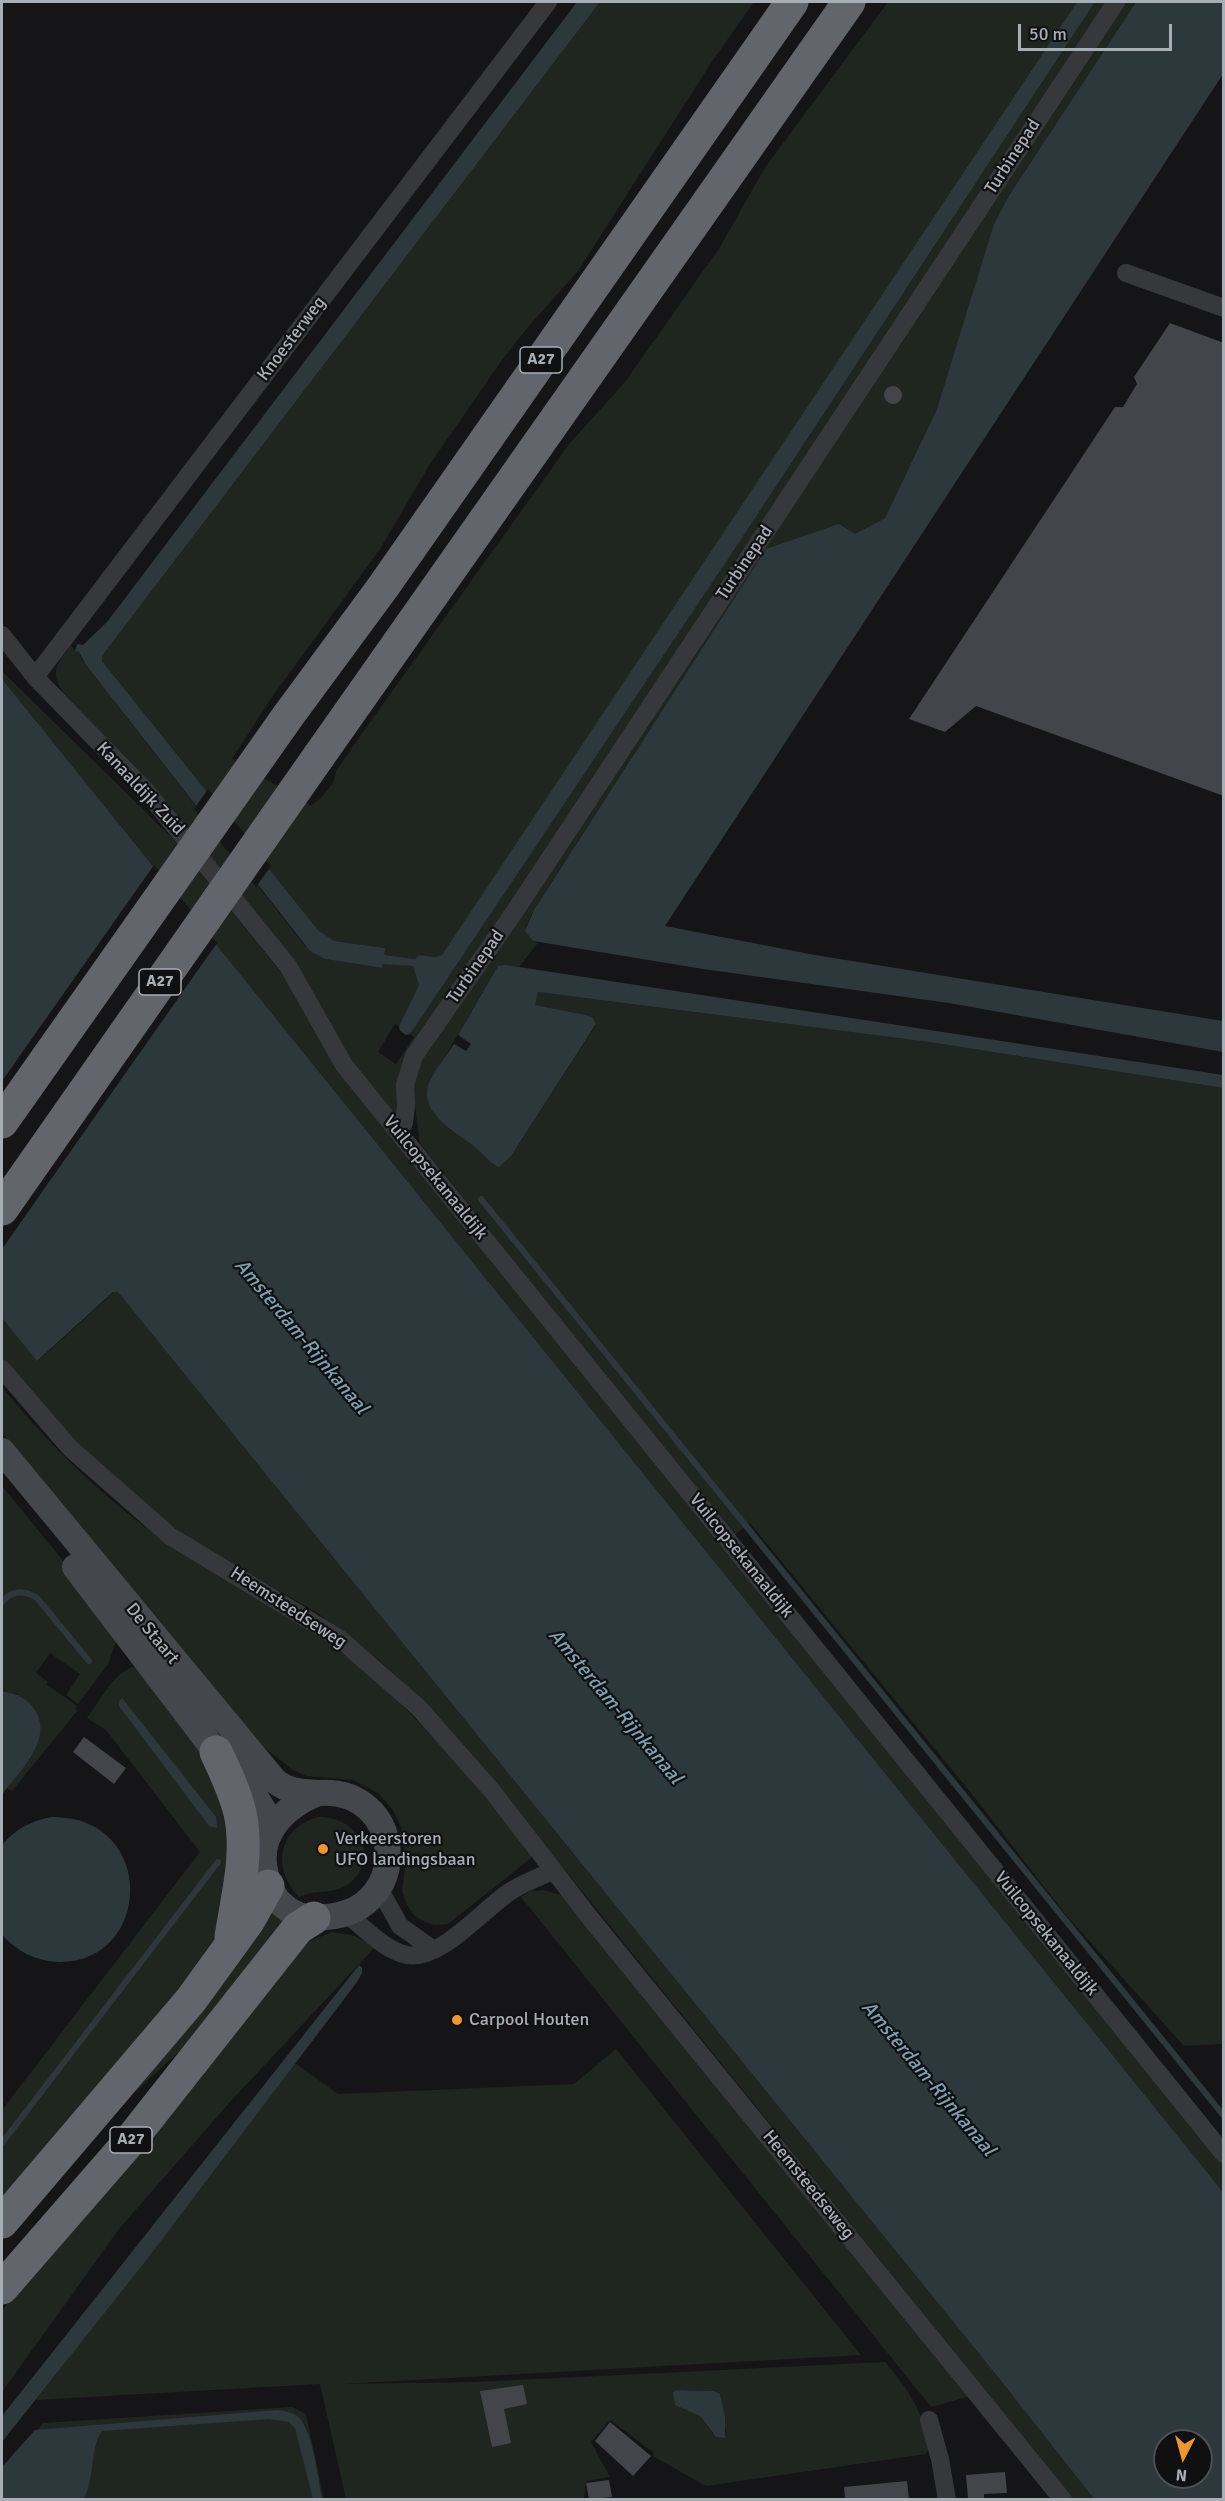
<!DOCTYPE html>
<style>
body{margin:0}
#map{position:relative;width:1225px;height:2501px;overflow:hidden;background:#151517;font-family:Signika,sans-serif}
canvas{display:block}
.frame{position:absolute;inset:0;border:3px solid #a7aeb6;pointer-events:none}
.north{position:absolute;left:1153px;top:2429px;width:60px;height:60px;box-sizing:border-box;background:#101012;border:2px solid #4c4f54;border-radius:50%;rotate:186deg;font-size:16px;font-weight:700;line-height:24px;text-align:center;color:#a7aeb6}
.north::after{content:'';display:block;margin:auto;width:21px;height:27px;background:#ed9636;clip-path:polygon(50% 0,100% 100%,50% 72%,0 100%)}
.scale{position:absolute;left:1018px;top:24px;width:154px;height:27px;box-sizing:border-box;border:3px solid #a7aeb6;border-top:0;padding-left:8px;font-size:18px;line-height:21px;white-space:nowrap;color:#a7aeb6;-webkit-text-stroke:4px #101012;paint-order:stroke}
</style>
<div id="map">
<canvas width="1225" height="2501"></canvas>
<div class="frame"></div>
<div class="north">N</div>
<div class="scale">50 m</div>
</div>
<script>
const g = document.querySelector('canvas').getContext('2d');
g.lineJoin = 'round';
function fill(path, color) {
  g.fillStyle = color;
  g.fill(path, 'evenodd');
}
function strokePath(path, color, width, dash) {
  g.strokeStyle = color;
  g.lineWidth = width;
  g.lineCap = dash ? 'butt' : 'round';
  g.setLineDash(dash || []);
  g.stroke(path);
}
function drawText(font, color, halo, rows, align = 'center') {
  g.font = font + ' Signika,sans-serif';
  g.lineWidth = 4.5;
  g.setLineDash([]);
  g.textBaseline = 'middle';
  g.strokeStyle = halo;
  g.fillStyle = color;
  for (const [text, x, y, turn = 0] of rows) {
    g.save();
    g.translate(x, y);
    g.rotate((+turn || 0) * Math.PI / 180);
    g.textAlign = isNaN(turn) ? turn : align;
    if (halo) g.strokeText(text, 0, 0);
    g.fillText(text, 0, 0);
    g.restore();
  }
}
const green = new Path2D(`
 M600 2H754L713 60 578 271 528 327 502 360 430 464 380 549 272 697 232 759 311 806C322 797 335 785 336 771L363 732 570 443 625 382 720 247 764 169 888 2H1077L443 955 436 957 419 955 415 959 384 955V948L334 941 318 930 102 661V656Z
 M1095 2H1136L1010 194 937 409 885 518 855 534 766 549 534 910 526 926 533 941 538 943 519 967 498 966 429 1084 449 1129 484 1153 494 1166 511 1156 596 1025 586 1015 534 1005 538 992 929 1042 1223 1088V2044L1184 2046 1066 1915 971 1793 750 1523 734 1535 420 1144 415 1106 398 1118 353 1062 250 906 172 808 63 692C49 671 58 663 71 645L75 651H79L82 660 304 945 325 959 381 968 382 963 413 966 419 985 399 1026 395 1024 378 1052 396 1064 414 1037 410 1034 738 544Z
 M2 671 171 837 288 981 330 1058 352 1088 1223 2165V2192L2 679Z
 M114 1292H118L1002 2382 1094 2499H1073L565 1870 550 1856 423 1701 379 1660 316 1612 201 1546 158 1516 85 1455 2 1361V1318L38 1361Z
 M2 1387C56 1454 120 1514 193 1560 213 1573 236 1583 256 1595 286 1612 317 1631 343 1653 416 1711 474 1782 532 1855L530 1859 448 1924 434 1925 423 1921 414 1915 407 1905 402 1891 406 1861 401 1827 393 1810 378 1793 353 1780 306 1776 293 1770 266 1749 205 1680 2 1433Z
 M2 1486 74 1574 117 1639 108 1664 78 1704 66 1695 80 1674 50 1653 36 1673 48 1682 46 1684 77 1706 75 1709 77 1711 12 1791 6 1788 35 1750 17 1694 2 1691Z
 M133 1667 141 1668 206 1756 231 1819 220 1926 210 1951 2 2210V2110L200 1852 106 1730 87 1718C100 1701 113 1673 133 1667Z
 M318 1817C355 1816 382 1854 351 1882 337 1895 316 1889 299 1897 271 1868 278 1828 318 1817Z
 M543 1890 564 1896 970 2396 931 2407 521 1897 531 1891Z
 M268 1907 285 1923 195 2037 134 2093 217 1982Z
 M332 1932 355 1936 375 1947 230 2102 119 2229 2 2392V2310L161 2120 307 1942Z
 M616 2049 861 2355 342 2384 476 2382 885 2362C911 2392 919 2408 931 2445L926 2454 706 2486 653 2456 654 2453 610 2420 591 2442 610 2477 586 2481 584 2499H346L320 2384 36 2400 295 2063 338 2094 574 2084ZM676 2390 714 2391 720 2394 726 2432 713 2434 700 2416 684 2409Z
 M292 2407 306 2414 324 2499 2 2500V2471L43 2423Z`);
const water = new Path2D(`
 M577 2H600L102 656V661L318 930 334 941 385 948 384 955 415 959 419 955 436 957 442 955 1077 2H1095L738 544 419 1021 410 1034 406 1035 400 1031 399 1026 419 985 413 966 382 964V968L325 959 310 951 86 665 79 652 75 651 77 644 83 645 107 622Z
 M1136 2H1223V74L665 926 815 955 1223 1021V1052L949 1003 703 969 533 941 525 931 534 910 766 549 839 524 855 534 885 518 937 409 994 224 1010 194Z
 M2 679 1223 2192V2499H1094L1002 2382 118 1292H113L37 1361 2 1318ZM1165 2441H1201V2477H1165Z
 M506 965 1223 1075V1088L929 1042 538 992 535 1005 586 1015 593 1018 596 1024 511 1156 499 1167C491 1165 480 1150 471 1144 452 1131 418 1110 429 1083 435 1070 446 1056 454 1044L466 1051 471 1044 458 1035 498 966Z
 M2 1691C17 1694 28 1698 36 1712 53 1741 17 1774 2 1795Z
 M122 1698 216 1817 217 1828 209 1826 119 1706V1701Z
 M51 1817C158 1815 153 1964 58 1962 35 1961 17 1951 2 1935V1845C15 1829 31 1821 51 1817Z
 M359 1965 362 1968V1973L357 1982 144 2263 2 2442V2416Z
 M676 2390 714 2391 720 2394 725 2417V2438L716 2437 700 2416 675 2405 673 2393Z
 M277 2410C285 2411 293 2412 299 2418 313 2432 318 2479 322 2499H313L295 2428 289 2422 269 2419 102 2431C90 2447 95 2477 84 2499H2V2467L35 2430Z`);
const pier = new Path2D(`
 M208 789 271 866 256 887 194 809Z
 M154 865 217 943 2 1249V1081Z`);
const stream = new Path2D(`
 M481 1199 1224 2116
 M2 1602C12 1590 24 1590 37 1598L89 1661
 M2 2143 218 1862`);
const building = new Path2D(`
 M1170 323 1224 343V796L976 706 945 732 909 719 1115 407H1123L1137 384 1134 377Z
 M884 395a9 9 0 1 1 18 0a9 9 0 1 1-18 0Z
 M84 1737 126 1768 114 1784 73 1752Z
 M523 2385 527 2404 504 2409 511 2443 492 2447 480 2391Z
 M610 2422 651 2456 633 2476 595 2441Z
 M1005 2472 1007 2493 984 2494V2499H968L966 2475Z
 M609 2480 612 2497 589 2499 586 2483Z
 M907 2481 909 2499H845L844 2487Z`);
const street = new Path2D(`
 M1126 273 1224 308
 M2 635 35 677 146 791 288 966 344 1065 1224 2154
 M35 677 548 2
 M397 1131 404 1123 406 1106 405 1085 414 1056 515 911 1116 2
 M2 1369 70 1448 170 1536 340 1639 419 1708 492 1791 591 1919 1063 2500
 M379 1888 400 1926 434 1950
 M346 1914C365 1928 384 1950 407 1955 440 1962 485 1907 511 1891 524 1883 539 1877 553 1871
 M929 2420 940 2459 947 2500`);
const secondary = new Path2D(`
 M2 1451 275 1781C289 1792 301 1792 318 1793
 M75 1567 216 1752 240 1772 273 1825
 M318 1793C404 1786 415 1910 326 1917 310 1919 296 1917 284 1906 274 1899 269 1887 266 1875 255 1835 284 1807 318 1793Z`);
const highway = new Path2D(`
 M288 716 383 587 792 2
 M319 756 849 2
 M216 1752C225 1771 235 1792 240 1813 249 1854 237 1897 231 1937
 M2 2222 191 2000 249 1920 268 1886
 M2 2288 129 2142 298 1928 314 1918`);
const highwayBridge = new Path2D(`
 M2 1122 288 716
 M2 1209 319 756`);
const markers = [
 [323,1849,6,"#ed9636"],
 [457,2020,6,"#ed9636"]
];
const shields = [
 [541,360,42],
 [160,982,42],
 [131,2140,42]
];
const shieldNames = [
 ["A27",541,360],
 ["A27",160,982],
 ["A27",131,2140]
];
const streetNames = [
 ["Turbinepad",1013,157,-57],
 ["Knoesterweg",292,339,-53],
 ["Turbinepad",745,563,-56],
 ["Kanaaldijk Zuid",140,789,47],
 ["Turbinepad",476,967,-55],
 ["Vuilcopsekanaaldijk",435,1178,51],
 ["Vuilcopsekanaaldijk",741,1556,51],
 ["Heemsteedseweg",288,1608,33],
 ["De Staart",152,1634,51],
 ["Vuilcopsekanaaldijk",1046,1934,51],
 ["Heemsteedseweg",808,2185,51]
];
const poiNames = [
 ["Verkeerstoren",335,1839],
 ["UFO landingsbaan",335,1860],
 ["Carpool Houten",469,2020]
];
const waterNames = [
 ["Amsterdam-Rijnkanaal",301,1337,50],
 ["Amsterdam-Rijnkanaal",615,1707,50],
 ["Amsterdam-Rijnkanaal",928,2079,50]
];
fill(green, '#1f261f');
fill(water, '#2d383c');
fill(pier, '#151517');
strokePath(stream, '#2d383c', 6);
fill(building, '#44454a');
strokePath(street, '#36383c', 18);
strokePath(secondary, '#44474b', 26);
strokePath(highway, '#62666c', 33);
strokePath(highwayBridge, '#62666c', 33);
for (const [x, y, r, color] of markers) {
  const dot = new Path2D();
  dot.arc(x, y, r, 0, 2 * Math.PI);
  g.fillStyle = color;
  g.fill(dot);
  strokePath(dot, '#101012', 2);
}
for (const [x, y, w] of shields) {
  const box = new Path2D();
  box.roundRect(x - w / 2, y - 13, w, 26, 4.5);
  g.fillStyle = '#101012';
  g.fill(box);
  strokePath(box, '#a7aeb6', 1.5);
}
drawText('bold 16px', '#a7aeb6', null, shieldNames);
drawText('18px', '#a7aeb6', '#101012', streetNames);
drawText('18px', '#a7aeb6', '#101012', poiNames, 'left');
drawText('italic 20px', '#7fa0b1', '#101012', waterNames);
</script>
